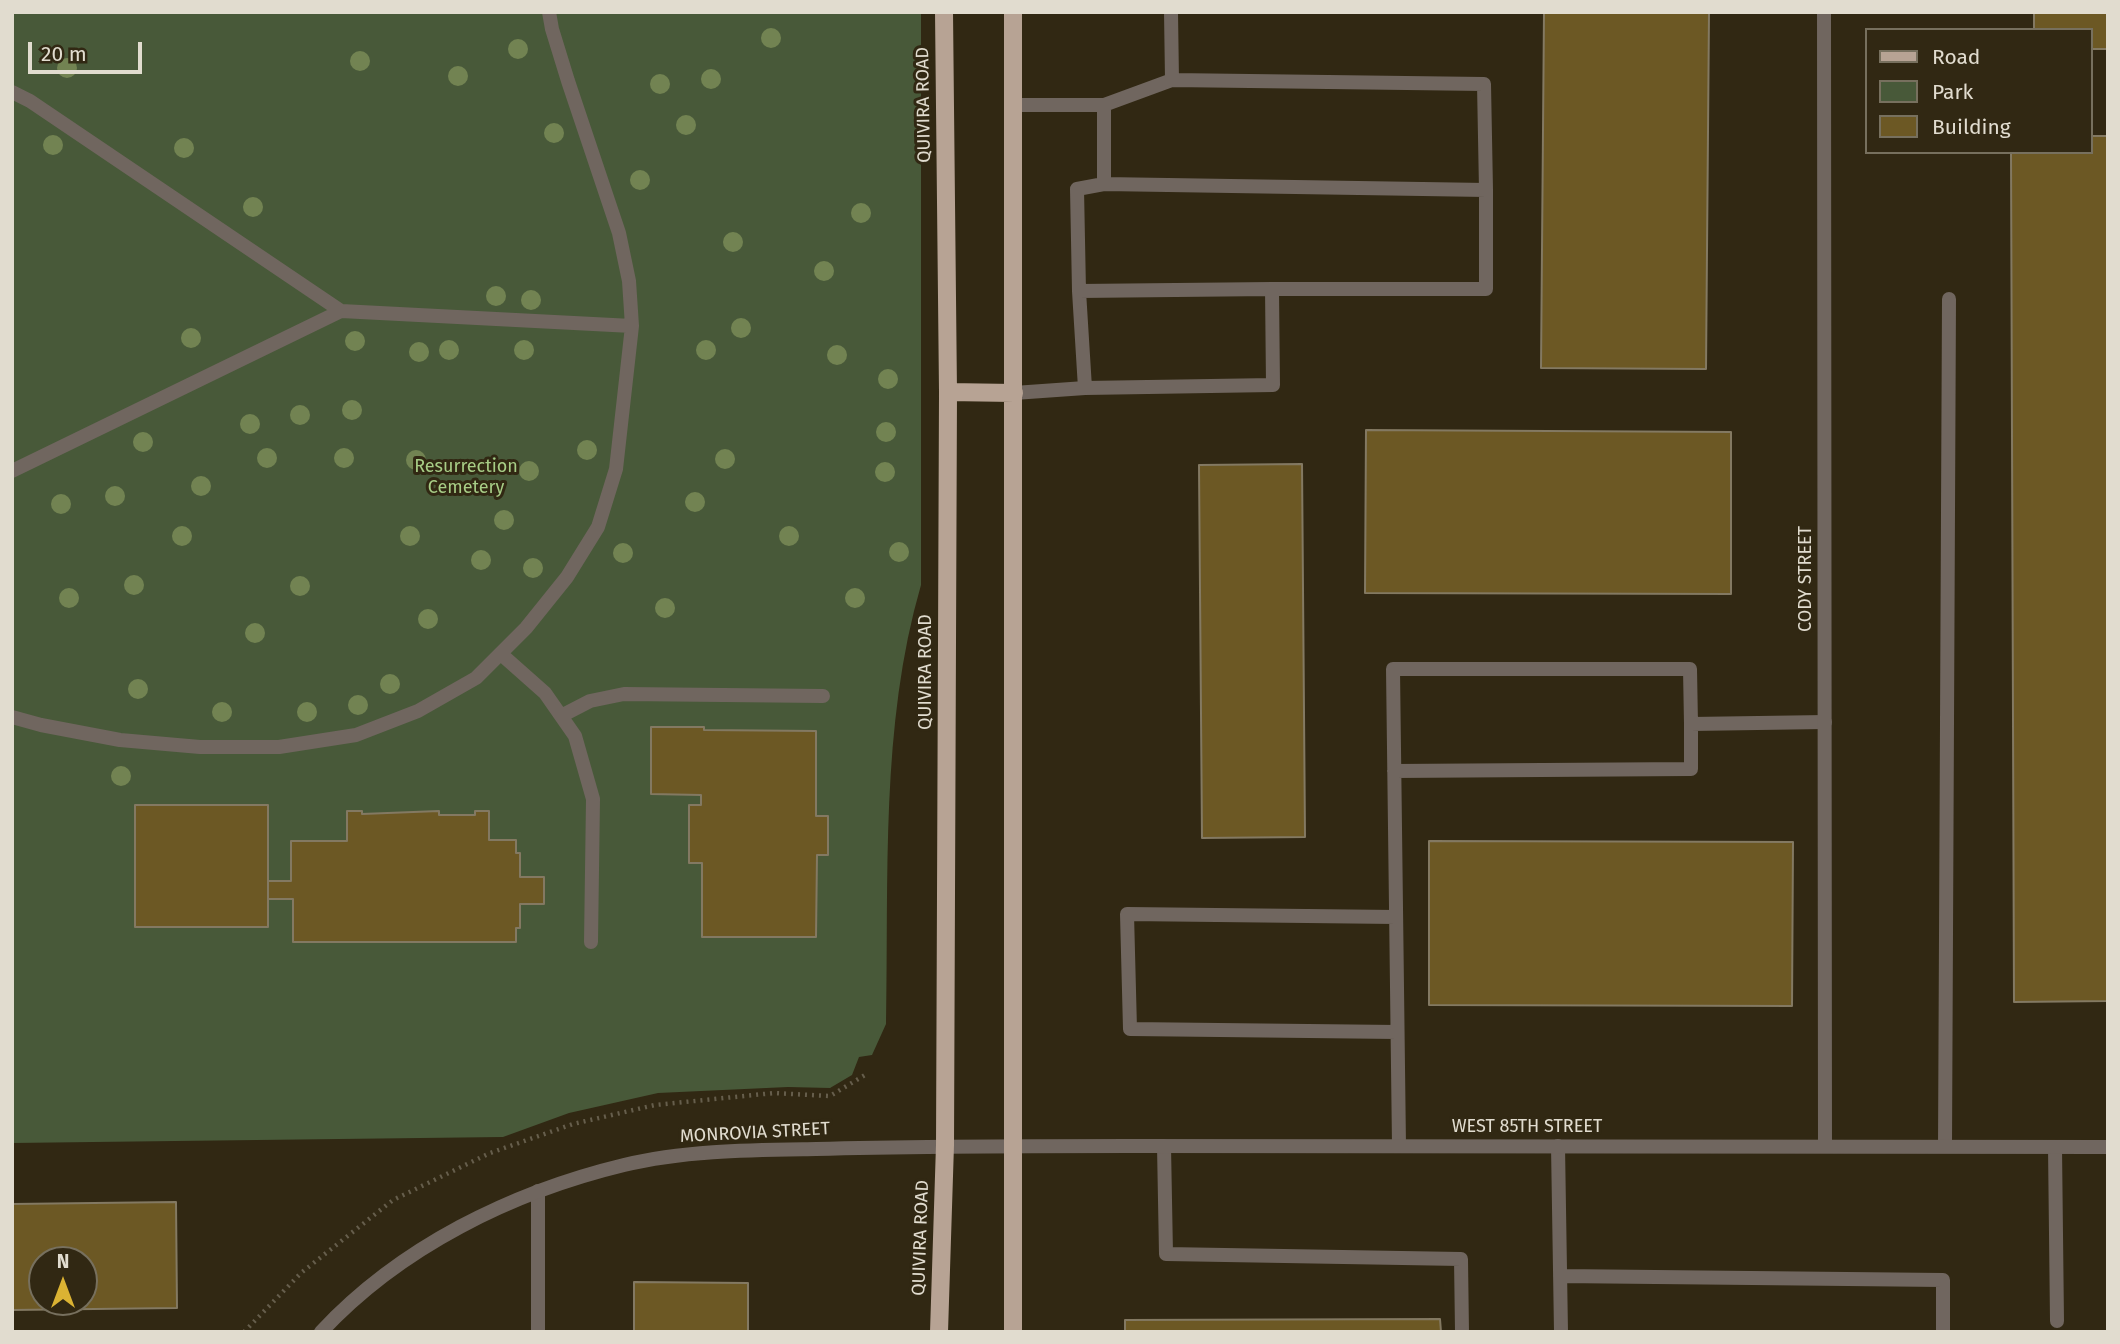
<!DOCTYPE html>
<style>
body{margin:0}
#map{position:relative;width:2120px;height:1344px;overflow:hidden;background:#312813;font-family:"Fira Sans",sans-serif}
canvas{display:block}
.frame{position:absolute;inset:0;border:14px solid #e1dccf;pointer-events:none}
.legend{position:absolute;left:1865px;top:28px;width:228px;height:126px;box-sizing:border-box;background:#312813;border:2px solid #77705e;margin:0;padding:9px 12px;list-style:none;font-size:21px;color:#e1dccf}
.legend li{display:flex;align-items:center;gap:14px;height:35px}
.legend b{width:35px;border:2px solid #77705e}
.north{position:absolute;left:28px;top:1246px;width:70px;height:70px;box-sizing:border-box;background:#312813;border:2px solid #77705e;border-radius:50%;rotate:0deg;font-size:19px;font-weight:700;line-height:28px;text-align:center;color:#e1dccf}
.north::after{content:'';display:block;margin:auto;width:24px;height:32px;background:#dbb333;clip-path:polygon(50% 0,100% 100%,50% 72%,0 100%)}
.scale{position:absolute;left:28px;top:42px;width:114px;height:32px;box-sizing:border-box;border:4px solid #e1dccf;border-top:0;padding-left:9px;font-size:21px;line-height:24px;white-space:nowrap;color:#e1dccf;-webkit-text-stroke:5px #312813;paint-order:stroke}
</style>
<div id="map">
<canvas width="2120" height="1344"></canvas>
<div class="frame"></div>
<ul class="legend">
<li><b style="height:9px;background:#b7a394"></b>Road</li>
<li><b style="height:19px;background:#485939"></b>Park</li>
<li><b style="height:19px;background:#6c5824"></b>Building</li>
</ul>
<div class="north">N</div>
<div class="scale">20 m</div>
</div>
<script>
const g = document.querySelector('canvas').getContext('2d');
g.lineJoin = 'round';
function fill(path, color) {
  g.fillStyle = color;
  g.fill(path, 'evenodd');
}
function strokePath(path, color, width, dash) {
  g.strokeStyle = color;
  g.lineWidth = width;
  g.lineCap = dash ? 'butt' : 'round';
  g.setLineDash(dash || []);
  g.stroke(path);
}
function drawText(font, color, halo, rows, align = 'center') {
  g.font = font + ' "Fira Sans",sans-serif';
  g.lineWidth = 6;
  g.setLineDash([]);
  g.textBaseline = 'middle';
  g.strokeStyle = halo;
  g.fillStyle = color;
  for (const [text, x, y, turn = 0] of rows) {
    g.save();
    g.translate(x, y);
    g.rotate((+turn || 0) * Math.PI / 180);
    g.textAlign = isNaN(turn) ? turn : align;
    if (halo) g.strokeText(text, 0, 0);
    g.fillText(text, 0, 0);
    g.restore();
  }
}
const green = new Path2D(`
 M12 12H921V585C880 726 889 878 886 1024L872 1055 859 1057 852 1075 830 1088 788 1087 658 1093 569 1113 503 1137 12 1143Z`);
const building = new Path2D(`
 M1544 12H1709L1706 369 1541 368Z
 M2034 12H2108V49H2090V30H2034Z
 M2090 136H2108V1001L2014 1002 2011 152H2090Z
 M1366 430 1731 432V594L1365 593Z
 M1302 464 1305 837 1202 838 1199 465Z
 M651 727H704V730L816 731V816H828V855H817L816 937H702V863H689V805H701V795L651 794Z
 M135 805H268V927H135Z
 M347 811H362V814L439 811V815H475V811H489V840H516V853H520V877H544V904H520V928H516V942H293V899H268V881H291V841H347Z
 M1429 841 1793 842 1792 1006 1429 1005Z
 M176 1202 177 1308 12 1310V1204ZM42 1260H84V1302H42Z
 M634 1282 748 1283V1332H634Z
 M1440 1319 1441 1332H1125V1320Z`);
const path = new Path2D(`
 M244 1332 301 1273 393 1200 490 1153 573 1124 655 1105 774 1093 830 1096 865 1075`);
const lane = new Path2D(`
 M1171 12 1172 80
 M12 92 30 101 341 311 632 326
 M1013 105H1104L1172 80 1484 84 1486 190 1104 184 1077 189 1079 291 1085 388
 M1104 105V184
 M1272 289H1486V190
 M1014 393 1085 388 1273 385 1272 289 1079 291
 M12 471 341 311
 M501 654 545 693 575 736 593 799 591 942
 M561 716 590 701 624 694 823 696
 M12 717 41 725 120 740 200 747H279L356 735 418 711 476 678 526 628 567 577 598 527 616 469 632 326 629 281 619 233 568 81 552 29 549 12
 M1394 771 1691 769V724
 M1396 917 1127 914 1130 1029 1397 1032
 M1164 1146 1166 1254 1461 1259 1462 1332
 M1399 1146 1393 669H1690L1691 724 1825 722
 M1558 1146 1561 1332
 M1945 1146 1949 299
 M2055 1147 2057 1321
 M538 1191V1332
 M1560 1276 1943 1280V1332`);
const street = new Path2D(`
 M1824 12 1825 1146
 M321 1332C400 1247 512 1192 624 1165 685 1150 754 1150 816 1149 921 1146 1025 1146 1130 1146 1456 1146 1782 1147 2108 1147`);
const primary = new Path2D(`
 M948 392 1014 393
 M939 1332 945 1145 948 392 944 12
 M1013 1332V12`);
const trees = [
 [771,38],
 [518,49],
 [360,61],
 [67,68],
 [458,76],
 [711,79],
 [660,84],
 [686,125],
 [554,133],
 [53,145],
 [184,148],
 [640,180],
 [253,207],
 [861,213],
 [733,242],
 [824,271],
 [496,296],
 [531,300],
 [741,328],
 [191,338],
 [355,341],
 [449,350],
 [524,350],
 [706,350],
 [419,352],
 [837,355],
 [888,379],
 [352,410],
 [300,415],
 [250,424],
 [886,432],
 [143,442],
 [587,450],
 [267,458],
 [344,458],
 [725,459],
 [416,460],
 [529,471],
 [885,472],
 [201,486],
 [115,496],
 [695,502],
 [61,504],
 [504,520],
 [182,536],
 [410,536],
 [789,536],
 [899,552],
 [623,553],
 [481,560],
 [533,568],
 [134,585],
 [300,586],
 [69,598],
 [855,598],
 [665,608],
 [428,619],
 [255,633],
 [390,684],
 [138,689],
 [358,705],
 [222,712],
 [307,712],
 [121,776]
];
const streetNames = [
 ["QUIVIRA ROAD",924,105,-91],
 ["CODY STREET",1806,579,-90],
 ["QUIVIRA ROAD",926,672,-90],
 ["WEST 85TH STREET",1527,1127],
 ["MONROVIA STREET",755,1133,-3],
 ["QUIVIRA ROAD",921,1238,-88]
];
const parkNames = [
 ["Resurrection",466,467],
 ["Cemetery",466,488]
];
fill(green, '#485939');
fill(building, '#6c5824');
strokePath(building, '#837962', 2);
strokePath(path, '#665e4c', 4.5, [2, 5]);
strokePath(lane, '#70665f', 14);
strokePath(street, '#70665f', 14);
strokePath(primary, '#b7a394', 18);
g.fillStyle = '#728352';
for (const [x, y] of trees) {
  g.beginPath();
  g.arc(x, y, 10, 0, 2 * Math.PI);
  g.fill();
}
drawText('18px', '#e1dccf', '#312813', streetNames);
drawText('18px', '#a7cd86', '#312813', parkNames);
</script>
